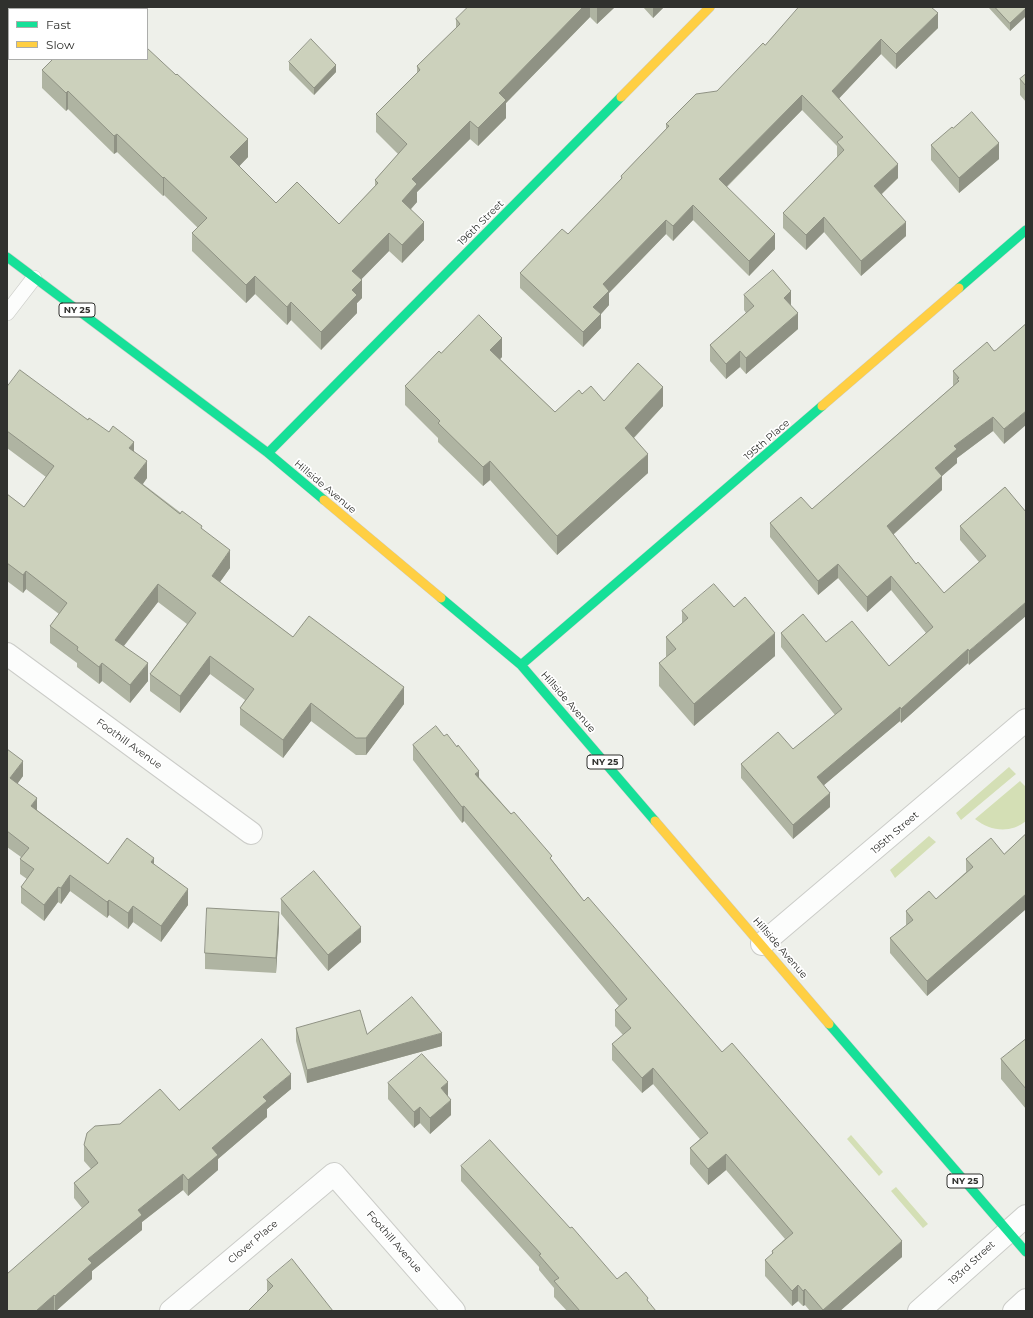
<!DOCTYPE html>
<style>
body{margin:0}
#map{position:relative;width:1033px;height:1318px;overflow:hidden;background:#eef0ea;font-family:Montserrat,sans-serif}
canvas{display:block}
.frame{position:absolute;inset:0;border:8px solid #30312e;pointer-events:none}
.legend{position:absolute;left:8px;top:8px;width:140px;height:52px;box-sizing:border-box;background:#fff;border:1px solid #acadab;margin:0;padding:5px 7px;list-style:none;font-size:12px;color:#30312e}
.legend li{display:flex;align-items:center;gap:8px;height:20px}
.legend b{width:20px;border:1px solid #acadab}
</style>
<div id="map">
<canvas width="1033" height="1318"></canvas>
<div class="frame"></div>
<ul class="legend">
<li><b style="height:5px;background:#16e098"></b>Fast</li>
<li><b style="height:5px;background:#ffcf43"></b>Slow</li>
</ul>
</div>
<script>
const g = document.querySelector('canvas').getContext('2d');
g.lineJoin = 'round';
function fill(path, color) {
  g.fillStyle = color;
  g.fill(path, 'evenodd');
}
function strokePath(path, color, width, dash) {
  g.strokeStyle = color;
  g.lineWidth = width;
  g.lineCap = dash ? 'butt' : 'round';
  g.setLineDash(dash || []);
  g.stroke(path);
}
function drawText(font, color, halo, rows, align = 'center') {
  g.font = font + ' Montserrat,sans-serif';
  g.lineWidth = 3.5;
  g.setLineDash([]);
  g.textBaseline = 'middle';
  g.strokeStyle = halo;
  g.fillStyle = color;
  for (const [text, x, y, turn = 0] of rows) {
    g.save();
    g.translate(x, y);
    g.rotate((+turn || 0) * Math.PI / 180);
    g.textAlign = isNaN(turn) ? turn : align;
    if (halo) g.strokeText(text, 0, 0);
    g.fillText(text, 0, 0);
    g.restore();
  }
}
const green = new Path2D(`
 M1009 767 1016 774 961 820 956 813Z
 M1020 781 1026 787V821C1010 834 990 831 975 819Z
 M929 836 936 842 895 878 890 870Z
 M851 1135 883 1172 879 1176 847 1139Z
 M896 1187 928 1224 923 1228 891 1191Z`);
const lane = new Path2D(`
 M7 313 34 278`);
const street = new Path2D(`
 M7 654 251 833
 M762 944 1026 720
 M171 1311 334 1174 454 1311
 M919 1311 1026 1216
 M1014 1311 1026 1300`);
const fast = new Path2D(`
 M7 257 268 453 324 500
 M959 288 1026 230
 M268 453 621 97
 M441 598 521 665 655 821
 M521 665 822 406
 M829 1024 1026 1252`);
const slow = new Path2D(`
 M621 97 710 7
 M822 406 959 288
 M324 500 441 598
 M655 821 829 1024`);
const wall = new Path2D(`
 M468 7H615L597 24 590 17 506 103V118L478 146 470 139 417 192V202L411 209 424 240 402 263 389 251 361 279 362 298 357 303V313L321 350 291 320 287 325 255 294 246 303 192 251V233L198 228 164 195 163 196 117 152 114 154 68 109 66 111 42 88V70L248 157 239 166 276 203 339 224 375 186V180L398 154 376 132V114L417 73V66L456 28V19Z
 M643 7H664L653 18Z
 M989 7H1026V16L1010 31 989 8Z
 M938 28 896 69 881 54 839 98 898 178 882 194 906 236 861 276 824 232 806 250 783 228V213L837 157V146L802 110 727 187 775 249 749 276 693 220 673 241 666 234 609 293V305L601 314V328L583 347 520 288V273L568 234 621 179V176L666 129V124L717 91 765 45Z
 M289 62 336 72 314 95 289 70Z
 M1026 74V102L1020 95V79Z
 M931 145 999 159 959 193 931 160Z
 M744 295 791 306 798 329 746 374 740 367 726 379 710 361V345L746 313 744 310Z
 M1026 324 1004 444 993 431 957 458V463L942 476V490L893 535 916 564 944 593 979 562 960 540V526L1005 487 969 665 968 663 901 723 900 721 824 785 830 807 793 839 741 778V764L793 749 835 715 781 647V633L826 642 889 666 926 633 891 590 867 612 838 578 818 595 770 537V523L812 509 953 386V371L996 350Z
 M441 353 502 357 500 359 555 412 582 394 604 401 663 406 634 438 648 473 557 555 490 480 483 486 438 442V438L405 405V386Z
 M7 387 88 420 134 451 147 478 143 484 202 529 230 568 220 582 293 637 404 704 366 755H356L311 721 283 758 240 725V708L245 700 210 674 180 713 150 691V674L187 624 158 602 124 646 148 681 130 703 102 681 99 684 77 667V663L50 643V626L59 614 26 589 23 593 7 581V494L24 507 46 477 7 448Z
 M734 607 775 656 694 726 659 686V663L666 658V637L682 623V611Z
 M444 736 479 777 552 860 584 901 722 1052 902 1257 840 1311H810L805 1305 803 1306 798 1301 792 1306 765 1276V1260L772 1255V1251L785 1239 726 1170 708 1185 690 1164V1148L700 1139 653 1084 642 1093 612 1060V1044L623 1035 615 1026V1010L619 1006 464 821 462 823 413 760V745Z
 M7 749 23 776 17 784 37 810 108 864H154L188 905 161 942 133 922 128 929 109 915 107 918 70 891 61 904 58 902 44 921 21 903V887L27 879 20 874V859L21 857 7 847Z
 M1026 834V909L927 996 890 953V938L906 926V911L936 899 966 872V859L1004 854Z
 M281 899 361 942 328 971 281 914Z
 M279 927 276 973 205 969V953Z
 M296 1028 367 1034 442 1046 307 1083 296 1041Z
 M1026 1039V1109L1001 1079V1059Z
 M388 1083 451 1115 430 1134 420 1123 414 1128 388 1099Z
 M291 1089 267 1109V1117L218 1159V1170L188 1196 183 1190 142 1222V1230L92 1271V1279L56 1311 54 1310 53 1311H7L82 1208 74 1198V1183L91 1169 84 1161V1145L120 1124 179 1110Z
 M461 1166 617 1279 656 1311H567L554 1297V1288L539 1270V1267L461 1181Z
 M267 1280 333 1311 267 1291Z`);
const shadedWall = new Path2D(`
 M18 7H50L48 9H16Z
 M583 7H590V17L506 103V118L478 146V128L499 93Z
 M597 7H615L597 24Z
 M653 7H664L653 18Z
 M1026 8V16L1010 31V23Z
 M938 13V28L896 69V54Z
 M9 16V49L7 51V18Z
 M881 39V54L832 106V91Z
 M336 65V72L314 95V88Z
 M68 91V109L66 111V93Z
 M802 95V110L719 194V179Z
 M470 121V139L417 192V202L402 219V201L412 179Z
 M117 134V152L114 154V136Z
 M248 139V157L230 176V157Z
 M999 143V159L959 193V178Z
 M898 164V178L874 201V186Z
 M164 177V195L163 196V178Z
 M693 205V220L673 241V226Z
 M824 217V232L806 250V235Z
 M666 220V234L609 293V305L601 314V328L583 347V332L603 284Z
 M424 222V240L402 263V245Z
 M906 222V236L861 276V261Z
 M389 233V251L352 289V271Z
 M775 234V249L749 276V261Z
 M255 276V294L246 303V285Z
 M362 280V298L357 303V313L321 350V332L352 290Z
 M791 291V307L784 298Z
 M291 302V320L287 325V307Z
 M798 313V329L746 374V358Z
 M502 338V357L490 369V350Z
 M740 351V367L726 379V364Z
 M663 387V406L625 447V428Z
 M1026 411V425L1004 444V429Z
 M993 417V431L957 458V463L935 482V468L954 446Z
 M134 442V459L129 448Z
 M648 454V473L557 555V536Z
 M147 461V478L134 496V478Z
 M490 461V480L483 486V467Z
 M942 476V490L887 540V526Z
 M230 550V568L212 593V576Z
 M838 564V578L818 595V581Z
 M26 571V589L23 593V575Z
 M891 576V590L867 612V597Z
 M158 584V602L115 657V640Z
 M1026 602V616L969 665V651Z
 M775 633V656L694 726V704Z
 M968 649V663L901 723V709Z
 M210 656V674L180 713V696Z
 M102 663V681L99 684V667Z
 M148 663V681L130 703V685Z
 M404 687V704L366 755V738Z
 M311 703V721L283 758V740Z
 M900 707V721L817 791V777Z
 M23 761V776L10 794V778Z
 M479 771V787L475 774Z
 M830 793V807L793 839V825Z
 M37 798V814L31 806Z
 M464 806V821L462 823V807Z
 M154 858V874L151 862Z
 M70 875V891L61 904V888Z
 M58 887V902L44 921V905Z
 M188 889V905L161 942V926Z
 M1026 894V909L927 996V981Z
 M109 900V915L107 918V902Z
 M133 906V922L128 929V913Z
 M279 912V927L276 973V958Z
 M361 927V942L328 971V955Z
 M442 1033V1046L307 1083V1070Z
 M653 1068V1084L642 1093V1078Z
 M291 1074V1089L267 1109V1117L218 1159V1170L188 1196V1180L212 1148 263 1097Z
 M448 1082V1098L441 1088Z
 M451 1100V1115L430 1134V1118Z
 M420 1107V1123L414 1128V1112Z
 M726 1154V1170L708 1185V1169Z
 M183 1174V1190L142 1222V1230L92 1271V1279L56 1311H55V1296L88 1259 138 1210Z
 M902 1241V1257L840 1311H823V1310Z
 M798 1285V1301L792 1306V1291Z
 M805 1289V1305L803 1306V1291Z
 M54 1295V1310L53 1311H36Z`);
const building = new Path2D(`
 M7 7H18L16 9H9V16L7 18Z
 M468 7H583L499 93 506 100 478 128 470 121 412 179 417 184 402 201 424 222 402 245 389 233 352 271 362 280 352 290 357 295 321 332 291 302 287 307 255 276 246 285 192 233 207 218 164 177 163 178 117 134 114 136 68 91 66 93 42 70 53 59H147V48L176 75 177 74 248 139 230 157 276 203 297 182 339 224 378 183 375 180 407 144 376 114 420 70 417 66 460 24 456 19Z
 M799 7H931L938 13 896 54 881 39 832 91 898 164 874 186 906 222 861 261 824 217 806 235 783 213 844 150 837 142 843 137 802 95 719 179 775 234 749 261 693 205 673 226 666 220 603 284 609 291 593 307 601 314 583 332 520 273 562 229 568 234 622 178 621 176 669 126 666 124 696 94 717 91 763 43 765 45Z
 M995 7H1026V8L1010 23Z
 M311 39 336 65 314 88 289 62Z
 M1026 74V86L1020 79Z
 M972 112 999 143 959 178 931 145 952 127 953 128Z
 M773 270 791 291 784 298 798 313 746 358 740 351 726 364 710 345 754 306 744 295Z
 M479 315 502 338 490 350 555 412 579 390 582 394 591 386 604 401 638 363 663 387 625 428 648 454 557 536 490 461 483 467 438 423 440 421 405 386 439 351 441 353Z
 M1026 324V411L1004 429 993 417 954 446 957 449 935 468 942 476 887 526 916 564 918 562 944 593 986 556 960 526 1005 487 1026 512V602L969 651 968 649 901 709 900 707 817 777 830 793 793 825 741 764 778 732 793 749 842 709 781 633 803 614 826 642 852 621 889 666 933 627 891 576 867 597 838 564 818 581 770 523 801 497 812 509 959 381 957 379 959 378 953 371 987 342 994 351 996 350Z
 M20 370 88 420 89 418 109 432 113 426 134 442 129 448 147 461 134 478 180 514 182 511 202 526 201 528 230 550 212 576 293 637 309 616 404 687 366 738H356L311 703 283 740 240 708 254 689 210 656 180 696 150 674 196 613 158 584 115 640 148 663 130 685 102 663 99 667 77 650 78 647 50 626 67 603 26 571 23 575 7 563V494L24 507 54 466 7 431V387Z
 M714 584 734 607 745 597 775 633 694 704 659 663 676 649 666 637 688 618 682 611Z
 M436 726 444 736 447 734 457 747 458 745 479 771 475 774 511 814 514 812 552 856 550 858 584 901 588 897 722 1052 732 1043 902 1241 823 1310 805 1289 803 1291 798 1285 792 1291 765 1260 773 1253 772 1251 793 1233 726 1154 708 1169 690 1148 708 1133 653 1068 642 1078 612 1044 631 1028 615 1010 627 999 464 806 462 807 413 745Z
 M7 749 23 761 10 778 37 798 31 806 108 864 127 838 154 858 151 862 188 889 161 926 133 906 128 913 109 900 107 902 70 875 61 888 58 887 44 905 21 887 34 869 20 859 29 848 7 831Z
 M1026 834V894L927 981 890 938 913 920 906 911 929 891 936 899 973 867 966 859 991 838 1004 854Z
 M314 871 361 927 328 955 281 899Z
 M207 908 279 912 276 958 205 953Z
 M412 997 442 1033 307 1070 296 1028 360 1010 367 1034Z
 M262 1039 291 1074 263 1097 267 1101 212 1148 218 1155 188 1180 183 1174 138 1210 142 1215 88 1259 92 1263 55 1296 54 1295 36 1311H7V1274L89 1202 74 1183 98 1163 84 1145 87 1133 95 1126 120 1124 160 1089 179 1110Z
 M1026 1039V1089L1001 1059Z
 M422 1054 448 1082 441 1088 451 1100 430 1118 420 1107 414 1112 388 1083Z
 M490 1140 570 1228 572 1227 617 1279 626 1272 648 1298 647 1300 656 1311H580L554 1281 559 1278 539 1255 541 1254 461 1166Z
 M292 1259 333 1311H248L273 1286 267 1280Z`);
const shields = [
 [77,310,36],
 [605,762,36],
 [965,1181,36]
];
const shieldNames = [
 ["NY 25",77,310],
 ["NY 25",605,762],
 ["NY 25",965,1181]
];
const streetNames = [
 ["196th Street",481,223,-45],
 ["195th Place",767,440,-41],
 ["Hillside Avenue",325,487,40],
 ["Hillside Avenue",568,702,49],
 ["Foothill Avenue",129,744,36],
 ["195th Street",895,833,-41],
 ["Hillside Avenue",780,948,49],
 ["Clover Place",253,1242,-40],
 ["Foothill Avenue",394,1242,49],
 ["193rd Street",972,1263,-43]
];
fill(green, '#d4dfb5');
strokePath(lane, '#cbccc8', 16);
strokePath(street, '#cbccc8', 24);
strokePath(fast, '#cbccc8', 10);
strokePath(slow, '#cbccc8', 10);
strokePath(lane, '#fcfdfc', 15);
strokePath(street, '#fcfdfc', 22);
strokePath(fast, '#16e098', 9);
strokePath(slow, '#ffcf43', 9);
fill(wall, '#afb4a2');
fill(shadedWall, '#8f9284');
fill(building, '#ccd1bc');
strokePath(building, '#8f9284', 1);
for (const [x, y, w] of shields) {
  const box = new Path2D();
  box.roundRect(x - w / 2, y - 7, w, 14, 3);
  g.fillStyle = '#fff';
  g.fill(box);
  strokePath(box, '#30312e', 1);
}
drawText('bold 9px', '#30312e', null, shieldNames);
drawText('10px', '#30312e', '#fff', streetNames);
</script>
